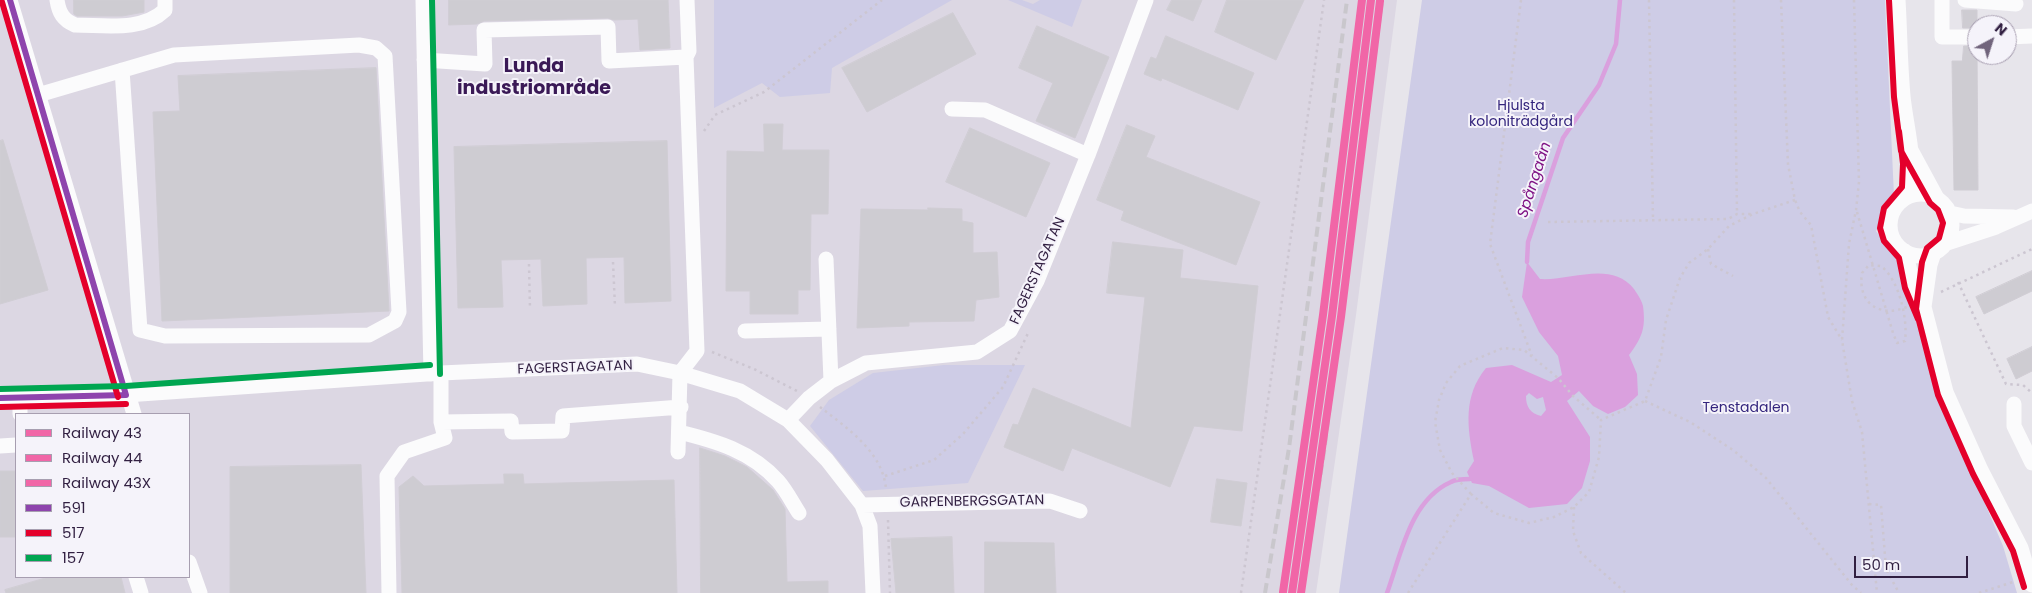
<!DOCTYPE html>
<meta charset="utf-8">
<style>
body{margin:0}
#map{position:relative;width:2032px;height:593px;overflow:hidden;background:#e7e5eb;font-family:Poppins,sans-serif}
canvas{display:block}
.legend{position:absolute;left:15px;top:413px;width:175px;height:165px;box-sizing:border-box;background:#f5f3fa;border:1px solid #a79eb0;margin:0;padding:6px 9px;list-style:none;font-size:15px;color:#311f41}
.legend li{display:flex;align-items:center;gap:10px;height:25px}
.legend b{width:25px;border:1px solid #a79eb0}
.north{position:absolute;left:1967px;top:15px;width:50px;height:50px;box-sizing:border-box;background:#f5f3fa;border:1px solid #a79eb0;border-radius:50%;rotate:40deg;font-size:14px;font-weight:700;line-height:20px;text-align:center;color:#311f41}
.north::after{content:'';display:block;margin:auto;width:18px;height:22px;background:#71647c;clip-path:polygon(50% 0,100% 100%,50% 72%,0 100%)}
.scale{position:absolute;left:1854px;top:556px;width:114px;height:22px;box-sizing:border-box;border:2px solid #311f41;border-top:0;padding-left:6px;font-size:15px;line-height:18px;white-space:nowrap;color:#311f41;-webkit-text-stroke:4px #f5f3fa;paint-order:stroke}
</style>
<div id="map">
<canvas width="2032" height="593"></canvas>
<ul class="legend">
<li><b style="height:6px;background:#f166a7"></b>Railway 43</li>
<li><b style="height:6px;background:#f166a7"></b>Railway 44</li>
<li><b style="height:6px;background:#f166a7"></b>Railway 43X</li>
<li><b style="height:6px;background:#8e44ad"></b>591</li>
<li><b style="height:6px;background:#e4002b"></b>517</li>
<li><b style="height:6px;background:#00a651"></b>157</li>
</ul>
<div class="north">N</div>
<div class="scale">50 m</div>
</div>
<script>
const g = document.querySelector('canvas').getContext('2d');
g.lineJoin = 'round';
function fill(path, color) {
  g.fillStyle = color;
  g.fill(path, 'evenodd');
}
function strokePath(path, color, width, dash) {
  g.strokeStyle = color;
  g.lineWidth = width;
  g.lineCap = dash ? 'butt' : 'round';
  g.setLineDash(dash || []);
  g.stroke(path);
}
function drawText(font, color, halo, rows, align = 'center') {
  g.font = font + ' Poppins,sans-serif';
  g.lineWidth = 4;
  g.setLineDash([]);
  g.textBaseline = 'middle';
  g.strokeStyle = halo;
  g.fillStyle = color;
  for (const [text, x, y, turn = 0] of rows) {
    g.save();
    g.translate(x, y);
    g.rotate((+turn || 0) * Math.PI / 180);
    g.textAlign = isNaN(turn) ? turn : align;
    if (halo) g.strokeText(text, 0, 0);
    g.fillText(text, 0, 0);
    g.restore();
  }
}
const built = new Path2D(`
 M0 0H1397L1356 315 1316 593H0ZM16 414H189V577H16Z`);
const green = new Path2D(`
 M714 0H952L832 68 830 93 780 97 762 83 714 108Z
 M1008 0H1022L1033 4 1040 0H1082L1072 27Z
 M1422 0H1885L1894 196 1876 231 1903 269 1937 390 2003 546 2017 593H1339Z
 M944 365H1025L968 483 863 491 810 426 829 400 873 373Z`);
const water = new Path2D(`
 M1527 262 1540 279C1571 281 1611 260 1634 289 1638 295 1641 299 1643 306 1646 328 1642 338 1629 355L1637 374 1638 395 1625 407 1608 414 1593 406 1579 391 1567 401 1590 437V461L1582 488 1567 504 1529 508 1489 486 1472 483 1467 472 1474 461C1467 427 1463 396 1486 368L1512 365 1551 382 1562 375 1558 356 1539 332 1522 297ZM1529 393 1537 399 1543 397 1546 410 1541 416C1530 413 1526 407 1526 396Z`);
const stream = new Path2D(`
 M1527 262 1528 242 1563 138 1599 85 1616 44 1620 0
 M1387 593C1401 555 1410 500 1451 482 1456 479 1464 479 1470 479`);
const building = new Path2D(`
 M74 0H144V12L122 16H77L74 14Z
 M449 0H668L670 48 640 50 638 19 614 20 608 18 484 21 477 24 449 25Z
 M1172 0H1202L1193 21 1167 10Z
 M1227 0H1304L1276 60 1215 32Z
 M1962 10H1977V28H1963Z
 M953 13 976 54 867 112 842 68Z
 M1037 26 1109 57 1075 138 1036 121 1053 83 1019 68Z
 M1166 36 1254 73 1238 110 1162 78 1161 81 1144 74 1151 57 1156 59Z
 M1964 46H1977L1978 190H1954L1952 61H1962Z
 M376 68 389 311 162 321 153 112 180 111 178 76Z
 M764 124H783L782 150H829L828 214H811L810 290H798V314H750V291H726L727 151 764 152Z
 M1127 125 1155 136 1146 157 1260 202 1236 265 1121 220 1124 211 1097 200Z
 M970 128 1050 163 1026 217 946 182Z
 M3 140 48 290 0 304V141Z
 M667 141 671 301 625 303 624 257 586 258 587 304 543 306 541 259 501 260 503 307 458 308 454 147Z
 M928 208 962 209V221L973 223V253L997 252 999 297 976 300 974 321 909 322V326L857 328 861 209 928 210Z
 M1113 242 1183 250 1180 278 1258 286 1242 431 1194 426 1170 487 1072 448 1063 471 1004 447 1013 424 1018 425 1033 388 1131 428 1145 297 1107 293Z
 M2032 271V291L1984 314 1976 297Z
 M2032 347V371L2016 379 2007 359Z
 M700 448 725 456 747 467 773 490 785 509 787 582 828 581V593H701Z
 M361 465 366 593H230V467Z
 M0 471H16V537H0Z
 M504 474H523L524 484 674 480 677 593H402L399 487 413 476 424 486 504 484Z
 M1217 479 1247 483 1241 526 1211 522Z
 M952 537 954 593H896L891 539Z
 M985 542 1054 543 1056 593H985Z
 M49 577H121L125 593H6L5 590Z`);
const path = new Path2D(`
 M1521 0 1490 244 1532 356
 M1649 0 1653 220
 M1734 0 1737 214
 M1781 0 1788 164 1795 200 1800 212 1811 225 1828 317 1842 340
 M1854 0 1859 182 1856 210 1849 244 1842 340 1852 401 1862 432 1877 593
 M704 131 715 115 764 92 882 0
 M1857 212 1893 333 1897 343 1905 341C1908 318 1899 280 1881 266L1869 265 1862 273C1857 304 1881 319 1909 306
 M1548 222 1728 219 1737 214H1752
 M1708 249 1711 264 1733 276
 M613 262 615 307
 M529 264 530 309
 M1958 282 2006 384 2023 385 2032 393
 M1941 292 2032 249
 M712 352 754 369 797 391
 M1645 401 1690 422 1733 450 1766 478 1852 585 1861 593
 M820 407C847 428 883 452 886 489
 M885 476 934 460 963 434 1003 387 1029 331
 M1471 494 1452 473 1440 450 1435 422 1439 400 1446 383 1460 366 1503 348 1524 350 1558 378 1573 396 1601 420
 M1869 504 1881 505 1886 569 1899 593
 M1574 507 1573 531 1581 553 1626 593
 M888 520 890 593
 M1241 593 1324 0
 M1408 593 1471 494 1494 513 1529 523 1554 517 1574 507 1589 492 1599 457 1601 420 1645 401 1661 357 1666 320 1680 278 1689 263 1708 249 1729 226 1753 214 1795 200
 M1979 593 2016 581`);
const minor = new Path2D(`
 M10 0 134 414
 M57 0C59 13 63 20 75 25 105 25 142 32 165 10V0
 M423 0 431 374
 M1898 0C1900 32 1900 64 1903 96 1906 128 1918 164 1908 196
 M1942 0V37H1977
 M1965 0 2016 4
 M2007 37 2032 36
 M424 60 485 64 484 30 608 27 609 61 686 57 689 51 687 0
 M38 95 174 55 359 45 376 48 385 56 399 312 395 321 369 335 165 336 140 330 122 70
 M952 109 985 110 1088 155
 M1911 150 1937 198
 M1890 225a31 31 0 1 1 62 0a31 31 0 1 1-62 0Z
 M1950 213 1964 216 2013 217
 M1947 243 1996 227 2032 211
 M1905 251 1914 287 1924 307 1946 392 1981 470 2021 548 2032 585
 M826 259 831 381
 M1924 307 1930 265 1934 253
 M745 331 829 329
 M441 373V422L511 421 512 432 562 431 563 416 681 407
 M20 397V414
 M0 398 126 395 441 373 637 364 680 373 740 391 788 420 827 460 862 505 870 526 873 593
 M2014 404V426L2032 463
 M788 420 809 398 831 381 866 363 977 352 1010 331 1037 281 1088 155 1146 0
 M679 432C716 441 751 451 778 481 786 490 792 502 799 513
 M0 446 16 445
 M678 452 680 373 697 351 686 57
 M862 505 1050 501 1080 511
 M189 562 200 593
 M136 577 141 593
 M389 593 387 476 404 452 445 438 441 422`);
const rail = new Path2D(`
 M1265 593 1289 448 1347 0
 M1302 593 1324 452 1382 0`);
const bus1 = new Path2D(`
 M10 0 126 395
 M0 398 126 395`);
const bus2 = new Path2D(`
 M1889 0 1894 97 1901 151 1930 203 1938 210 1943 223 1939 238 1927 248 1922 262 1916 309 1938 395 1973 474 2013 551 2024 587
 M2 2 118 397
 M1899 131 1903 164 1902 187 1884 208 1880 228 1884 241 1899 258 1905 288 1918 319
 M0 407 126 404`);
const bus3 = new Path2D(`
 M432 0 440 374
 M0 389 126 386 430 365`);
const rail1 = new Path2D(`
 M1292 593 1332 316 1371 0`);
const rail2 = new Path2D(`
 M1301 593 1341 317 1380 1`);
const rail3 = new Path2D(`
 M1283 592 1323 315 1362 0`);
const parkNames = [
 ["Hjulsta",1521,106],
 ["koloniträdgård",1521,122],
 ["Tenstadalen",1746,408]
];
const streetNames = [
 ["FAGERSTAGATAN",1038,271,-66],
 ["FAGERSTAGATAN",575,368,-2],
 ["GARPENBERGSGATAN",972,502,-1]
];
const waterNames = [
 ["Spångaån",1535,180,-72]
];
const districtNames = [
 ["Lunda",534,67],
 ["industriområde",534,89]
];
fill(built, '#dcd7e3');
fill(green, '#cecce6');
fill(water, '#daa0de');
strokePath(stream, '#daa0de', 4.5);
fill(building, '#ceccd2');
strokePath(building, '#d0cdd4', 1);
strokePath(path, '#ccc6d1', 2.5, [2.5, 4]);
strokePath(minor, '#fbfbfc', 15);
strokePath(rail, '#c9c7cc', 4, [10, 5]);
strokePath(bus1, '#8e44ad', 6);
strokePath(bus2, '#e4002b', 6);
strokePath(bus3, '#00a651', 6);
strokePath(rail1, '#f166a7', 8);
strokePath(rail2, '#f166a7', 8);
strokePath(rail3, '#f166a7', 8);
drawText('14px', '#34257d', '#f5f3fa', parkNames);
drawText('14px', '#311f41', '#f5f3fa', streetNames);
drawText('italic 15px', '#7f1284', '#f5f3fa', waterNames);
drawText('bold 19px', '#3a1956', '#f5f3fa', districtNames);
</script>
